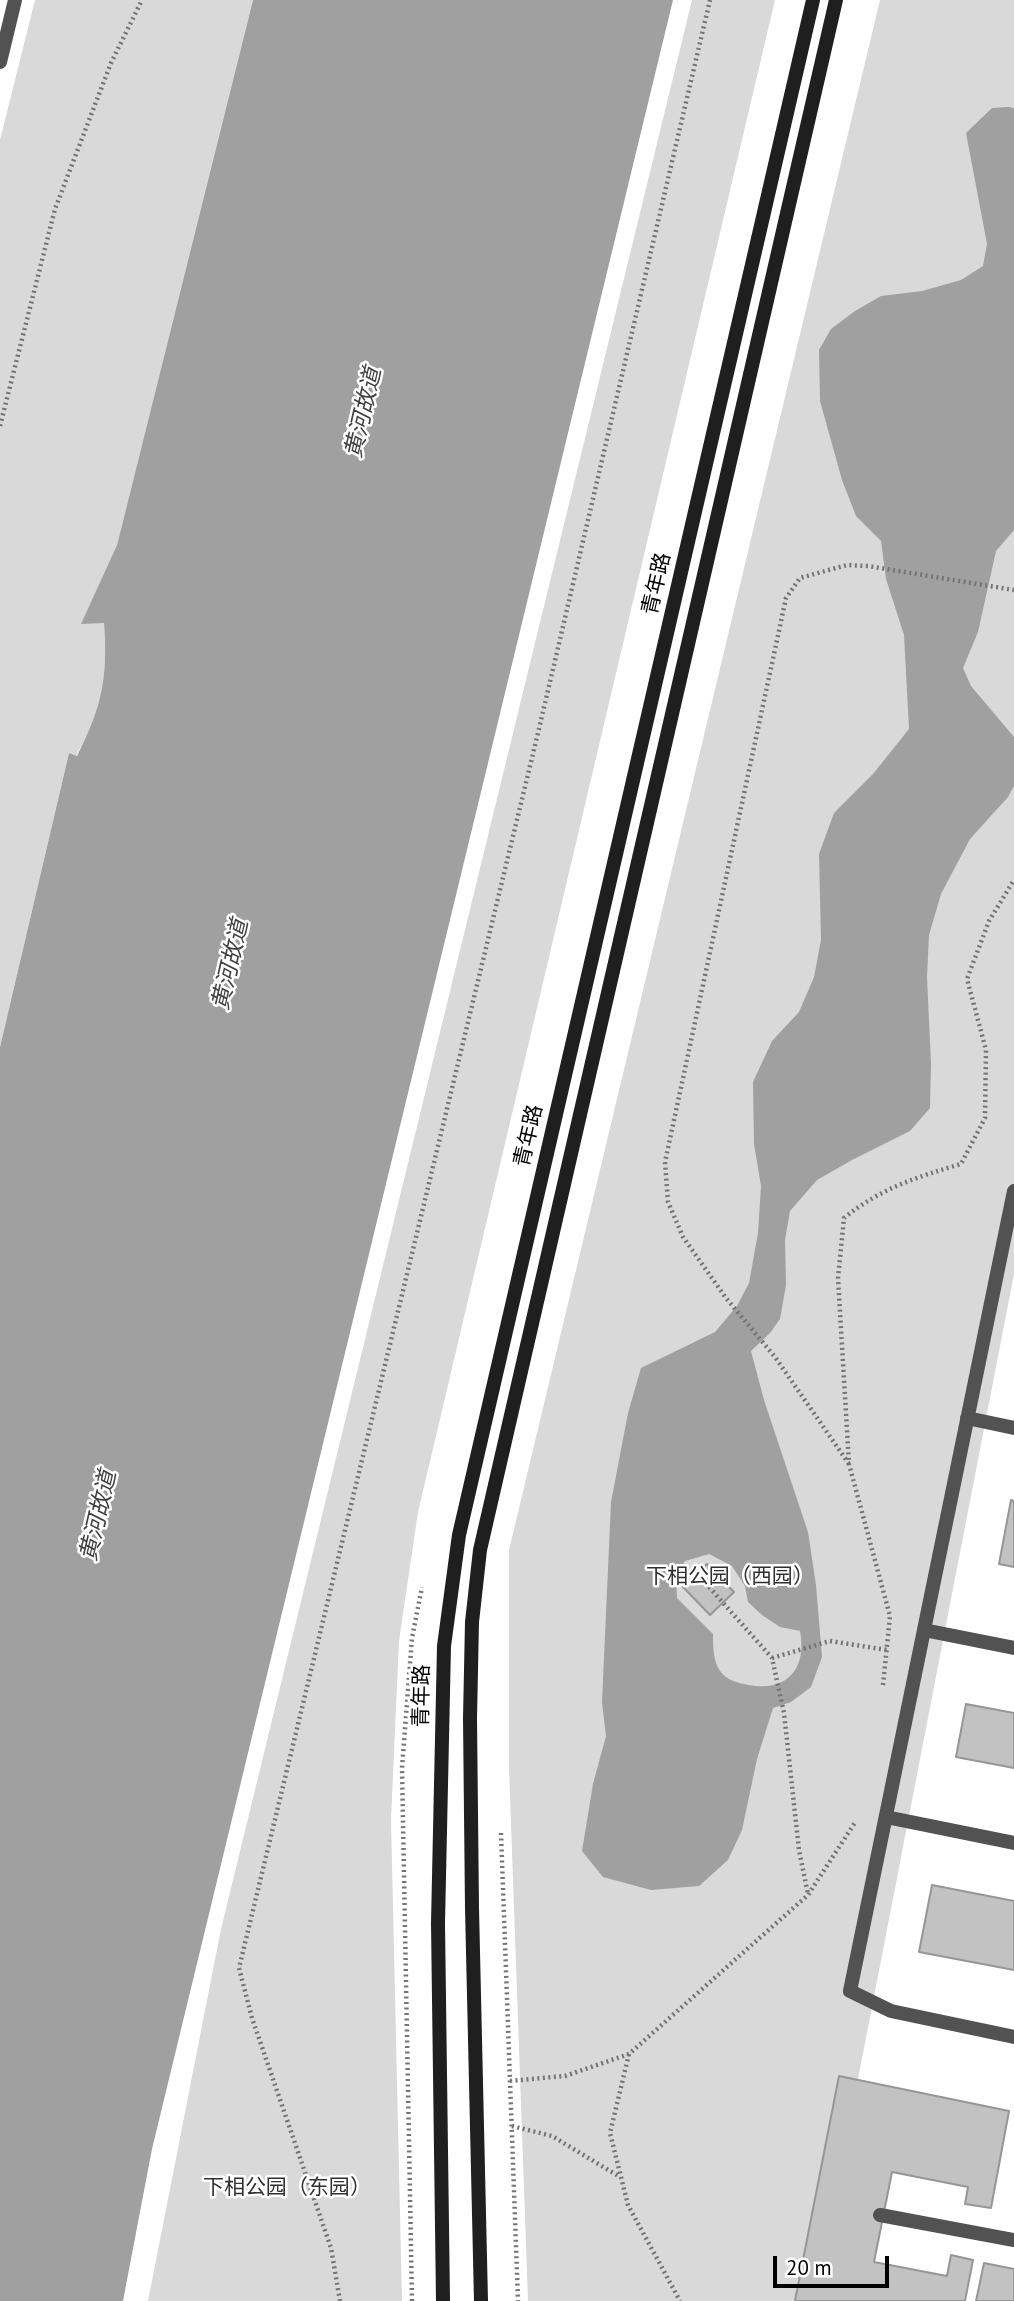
<!DOCTYPE html>
<meta charset="utf-8">
<style>
body{margin:0}
#map{position:relative;width:1014px;height:2301px;overflow:hidden;background:#fff;font-family:"PT Sans",sans-serif}
canvas{display:block}
.scale{position:absolute;left:773px;top:2256px;width:116px;height:32px;box-sizing:border-box;border:4px solid #000;border-top:0;padding-left:9px;font-size:21px;line-height:24px;white-space:nowrap;color:#000;-webkit-text-stroke:5px #fff;paint-order:stroke}
</style>
<div id="map">
<canvas width="1014" height="2301"></canvas>
<div class="scale">20 m</div>
</div>
<script>
const g = document.querySelector('canvas').getContext('2d');
g.lineJoin = 'round';
function fill(path, color) {
  g.fillStyle = color;
  g.fill(path, 'evenodd');
}
function strokePath(path, color, width, dash) {
  g.strokeStyle = color;
  g.lineWidth = width;
  g.lineCap = dash ? 'butt' : 'round';
  g.setLineDash(dash || []);
  g.stroke(path);
}
function drawText(font, color, halo, rows, align = 'center') {
  g.font = font + ' "PT Sans","Noto Sans SC",sans-serif';
  g.lineWidth = 5;
  g.setLineDash([]);
  g.textBaseline = 'middle';
  g.strokeStyle = halo;
  g.fillStyle = color;
  for (const [text, x, y, turn = 0] of rows) {
    g.save();
    g.translate(x, y);
    g.rotate((+turn || 0) * Math.PI / 180);
    g.textAlign = isNaN(turn) ? turn : align;
    if (halo) g.strokeText(text, 0, 0);
    g.fillText(text, 0, 0);
    g.restore();
  }
}
const green = new Path2D(`
 M35 0H253L117 545 82 623 104 622C106 654 106 686 96 716 91 730 83 743 76 756L69 753 0 1047V140Z
 M692 0H775L418 1512 399 1641 391 1819 402 2301H148L221 1929Z
 M880 0H1014V1274L815 2301H528L509 1767V1550Z`);
const water = new Path2D(`
 M253 0H673L152 2149 123 2301H0V1047L69 753 77 756C102 707 108 678 104 623L81 624 117 545Z
 M1008 107 1014 108V530L996 551 978 632 963 668 971 686 1014 737V786L1008 797 970 839 941 894 929 935 927 977 931 1064 930 1108 910 1131 852 1160 817 1180 790 1211 785 1240 786 1285 780 1319 770 1333 751 1351 764 1400 808 1532 816 1585 822 1657 811 1687 791 1702 773 1708 757 1759 742 1830 728 1860 699 1886 651 1890 603 1877 582 1851 593 1784 606 1736 602 1702 611 1502 628 1413 641 1368 715 1332 737 1306 749 1283 758 1233 761 1186 754 1144 753 1082 772 1041 799 1012 814 977 821 940 819 854 834 813 873 774 909 729 904 635 886 579 881 541 856 516 842 480 820 401 819 350 831 329 855 311 881 296 922 291 961 280 983 266 987 244 966 133 992 108ZM709 1554 732 1566 745 1586 748 1602 762 1615 780 1627 800 1631C807 1668 788 1692 749 1685 739 1683 727 1681 720 1671 713 1661 713 1646 713 1634L677 1598 676 1576 685 1561Z`);
const building = new Path2D(`
 M1011 1500 1014 1501V1567L999 1564Z
 M707 1564 734 1592 710 1615 683 1587Z
 M966 1704 1014 1713V1768L956 1757Z
 M932 1885 1014 1901V1970L919 1952Z
 M839 2076 1009 2111 991 2208 965 2204 968 2187 892 2172 874 2262 947 2276 951 2255 973 2260 965 2301H795Z
 M984 2263 1014 2269V2301H976Z`);
const path = new Path2D(`
 M0 426 55 209 111 63 142 0
 M849 1464 775 1357 726 1298 683 1237 668 1202 665 1162 786 598 800 578 847 565 868 566 1014 590
 M709 1587 772 1658 784 1713 799 1850 808 1894
 M772 1658 830 1641 887 1650
 M883 1685 890 1616 849 1464 838 1278 844 1218C881 1188 917 1177 961 1164L985 1118 986 1050 967 979 989 921 1014 880
 M501 1833 518 2301
 M629 2054 610 2133 628 2205 680 2301
 M510 2081 565 2076 629 2054 808 1895 856 1821
 M512 2126 552 2136 620 2177
 M340 2301 331 2248 252 2018 239 1968 538 733 710 0
 M412 2301 402 1768 412 1638 422 1587`);
const lane = new Path2D(`
 M1014 1191 850 1991 891 2011 1014 2037
 M967 1418 1014 1428
 M924 1630 1014 1648
 M886 1817 1014 1843
 M880 2215 1014 2240`);
const street = new Path2D(`
 M0 62 15 0`);
const secondary = new Path2D(`
 M443 2301 438 1923 444 1646 459 1535 813 0
 M481 2301 472 1908 470 1718 472 1622 480 1550 836 0`);
const streetNames = [
 ["青年路",657,584,-77],
 ["青年路",529,1136,-77],
 ["青年路",422,1696,-89]
];
const parkNames = [
 ["下相公园（西园）",730,1577],
 ["下相公园（东园）",287,2188]
];
const waterNames = [
 ["黄河故道",364,413,-77],
 ["黄河故道",231,965,-77],
 ["黄河故道",99,1516,-77]
];
fill(green, '#d9d9d9');
fill(water, '#a0a0a0');
fill(building, '#c2c2c2');
strokePath(building, '#969696', 2);
strokePath(path, '#747474', 4.5, [2, 3.5]);
strokePath(lane, '#525252', 14);
strokePath(street, '#525252', 14);
strokePath(secondary, '#1f1f1f', 14);
drawText('21px', '#000', '#fff', streetNames);
drawText('21px', '#303030', '#fff', parkNames);
drawText('italic 23px', '#414141', '#fff', waterNames);
</script>
